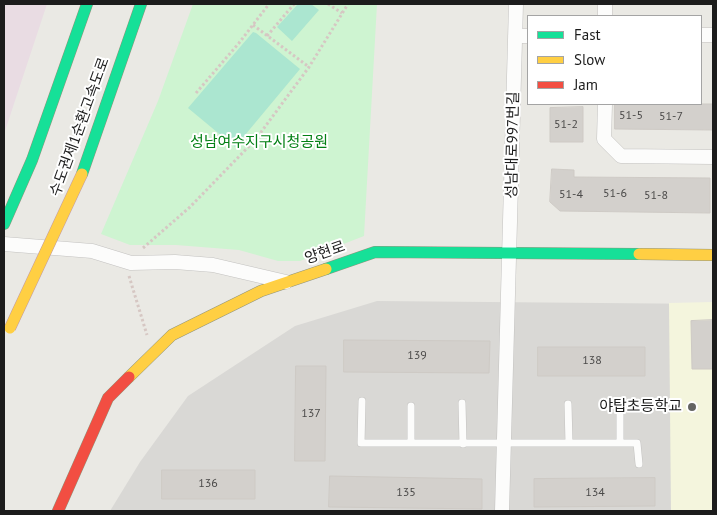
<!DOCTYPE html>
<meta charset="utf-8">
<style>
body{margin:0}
#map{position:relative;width:717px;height:515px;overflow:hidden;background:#eae9e4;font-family:"PT Sans",sans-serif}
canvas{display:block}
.frame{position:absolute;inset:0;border:5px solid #1c1c1c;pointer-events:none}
.legend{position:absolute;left:527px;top:15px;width:175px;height:90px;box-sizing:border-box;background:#fff;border:1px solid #a4a4a4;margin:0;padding:6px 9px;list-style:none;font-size:15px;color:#1c1c1c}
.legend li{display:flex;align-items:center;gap:10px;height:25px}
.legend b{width:25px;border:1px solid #a4a4a4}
</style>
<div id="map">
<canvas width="717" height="515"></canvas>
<div class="frame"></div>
<ul class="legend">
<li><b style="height:6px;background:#16e098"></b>Fast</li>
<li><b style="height:6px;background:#ffcf43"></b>Slow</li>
<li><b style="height:6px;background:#f24e42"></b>Jam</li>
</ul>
</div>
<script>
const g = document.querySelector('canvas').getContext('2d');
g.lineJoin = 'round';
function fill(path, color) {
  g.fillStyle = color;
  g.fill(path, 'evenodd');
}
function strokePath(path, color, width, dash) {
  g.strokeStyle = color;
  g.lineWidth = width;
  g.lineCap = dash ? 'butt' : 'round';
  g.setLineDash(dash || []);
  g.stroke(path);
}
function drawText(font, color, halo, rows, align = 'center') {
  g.font = font + ' "PT Sans","Noto Sans KR",sans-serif';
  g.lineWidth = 4;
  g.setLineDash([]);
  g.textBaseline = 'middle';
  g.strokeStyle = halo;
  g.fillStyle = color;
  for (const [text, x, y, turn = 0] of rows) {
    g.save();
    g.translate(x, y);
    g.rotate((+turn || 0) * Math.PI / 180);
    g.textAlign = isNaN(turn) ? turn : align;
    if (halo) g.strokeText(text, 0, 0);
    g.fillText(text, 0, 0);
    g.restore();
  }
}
const residential = new Path2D(`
 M377 301 713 304V511H110L140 462 188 396 295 326Z`);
const industrial = new Path2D(`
 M4 4H47L4 134Z`);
const education = new Path2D(`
 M713 302V511H671L669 303Z`);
const park = new Path2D(`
 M193 4H377L364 236 300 261H278L239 250 176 245H130L101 234 158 101Z`);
const pitch = new Path2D(`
 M298 4H311L319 10 292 41 277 27Z
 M253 32 256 33 300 69 235 147 188 108Z`);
const building = new Path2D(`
 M615 104H713V130L615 129Z
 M583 107V142H550V108Z
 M552 169 574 170V177L710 178V213L560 211 550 202Z
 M713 320V369H692L691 321Z
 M344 340 490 341 489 373 344 372Z
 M538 347H645V376H538Z
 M296 366H326L325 461H295Z
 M162 470H255V499H162Z
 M330 476 482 479V509L329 507Z
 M655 478V506L534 507V479Z`);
const path = new Path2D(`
 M328 4 342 13
 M253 25 309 67
 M267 36 294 4
 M196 93 239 43 269 4
 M143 248 190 207 256 139 309 67 348 4
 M129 276 147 335`);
const lane = new Path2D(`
 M362 401 361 443H637L639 464
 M462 403 463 444
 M568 404 569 443
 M411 406V443
 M620 406V443`);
const street = new Path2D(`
 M605 16V4
 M701 35H713
 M515 36H528
 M605 104 604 139 621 156 713 157
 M4 244 92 251 131 263 175 262 213 265 286 282
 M502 511 516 4`);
const fast = new Path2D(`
 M82 174 141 4
 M4 224 32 160 87 4
 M326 269 375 252 639 254`);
const slow = new Path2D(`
 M639 254 713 255
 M129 377 172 335 261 291 326 269`);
const jam = new Path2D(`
 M58 511 108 398 129 377`);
const slowBridge = new Path2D(`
 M10 328 82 174`);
const markers = [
 [692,407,5,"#646462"]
];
const numberNames = [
 ["51-5",631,116],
 ["51-7",671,117],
 ["51-2",566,125],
 ["51-6",615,194],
 ["51-4",571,195],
 ["51-8",656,196],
 ["139",417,356],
 ["138",592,361],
 ["137",311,414],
 ["136",208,484],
 ["135",406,493],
 ["134",595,493]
];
const streetNames = [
 ["수도권제1순환고속도로",80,127,-70],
 ["성남대로997번길",513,145,-89],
 ["양현로",325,253,-19]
];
const parkNames = [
 ["성남여수지구시청공원",259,143]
];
const poiNames = [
 ["야탑초등학교",682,407]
];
fill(residential, '#d9d8d5');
fill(industrial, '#e9dce3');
fill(education, '#f4f5dd');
fill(park, '#cef4d1');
fill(pitch, '#abe6d0');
fill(building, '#d3d0cc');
strokePath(building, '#cecac5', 1);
strokePath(lane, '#c3c2c0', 8);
strokePath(street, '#c3c2c0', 15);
strokePath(fast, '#91947c', 12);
strokePath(slow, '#91947c', 12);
strokePath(jam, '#91947c', 12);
strokePath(path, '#d6c7c3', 3, [2.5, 2.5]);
strokePath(lane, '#fcfcfb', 7);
strokePath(street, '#fcfcfb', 14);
strokePath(fast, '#16e098', 11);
strokePath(slow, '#ffcf43', 11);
strokePath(jam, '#f24e42', 11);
strokePath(slowBridge, '#c19aa3', 12, []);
strokePath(slowBridge, '#ffcf43', 11);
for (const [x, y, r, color] of markers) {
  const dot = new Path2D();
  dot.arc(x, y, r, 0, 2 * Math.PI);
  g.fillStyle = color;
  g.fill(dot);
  strokePath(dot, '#fff', 2);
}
drawText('12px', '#4b4a49', null, numberNames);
drawText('15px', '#1c1c1c', '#fff', streetNames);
drawText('15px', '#038015', '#fff', parkNames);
drawText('15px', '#1c1c1c', '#fff', poiNames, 'right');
</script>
